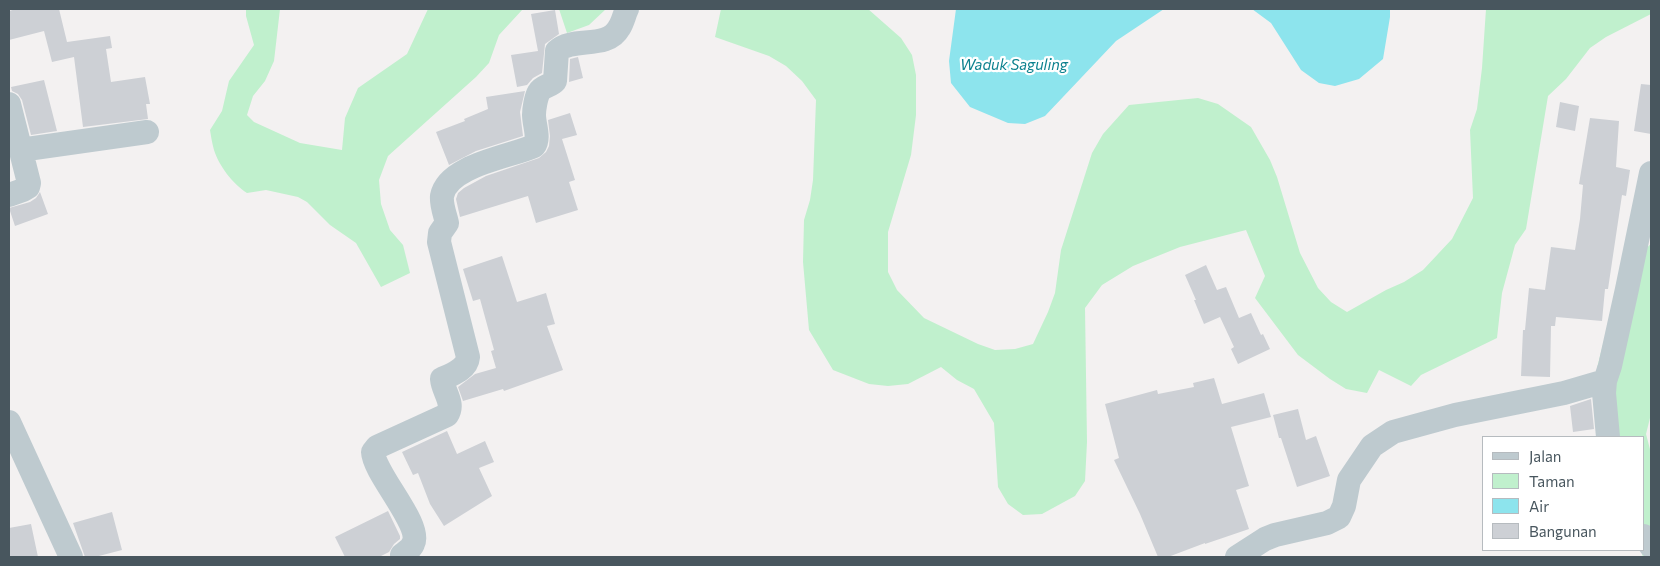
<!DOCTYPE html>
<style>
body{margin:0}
#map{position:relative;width:1660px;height:566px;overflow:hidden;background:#f3f1f1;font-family:Commissioner,sans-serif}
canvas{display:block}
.frame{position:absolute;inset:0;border:10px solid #48565e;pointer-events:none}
.legend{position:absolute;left:1482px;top:436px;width:162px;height:115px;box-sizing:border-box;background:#fff;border:1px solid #b6bbbf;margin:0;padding:6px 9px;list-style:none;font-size:15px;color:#48565e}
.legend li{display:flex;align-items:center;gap:10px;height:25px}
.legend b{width:25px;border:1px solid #b6bbbf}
</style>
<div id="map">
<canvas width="1660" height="566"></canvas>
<div class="frame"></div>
<ul class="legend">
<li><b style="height:6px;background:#becacf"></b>Jalan</li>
<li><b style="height:14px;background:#c0f0cd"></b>Taman</li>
<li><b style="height:14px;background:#8de4ed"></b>Air</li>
<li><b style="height:14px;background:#cdd0d5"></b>Bangunan</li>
</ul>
</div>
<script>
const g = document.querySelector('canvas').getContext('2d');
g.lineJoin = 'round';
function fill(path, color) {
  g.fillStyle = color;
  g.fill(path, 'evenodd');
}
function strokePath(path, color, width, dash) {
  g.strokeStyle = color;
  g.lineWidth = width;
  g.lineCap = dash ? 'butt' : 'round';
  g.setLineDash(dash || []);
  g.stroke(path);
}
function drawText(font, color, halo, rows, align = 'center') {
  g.font = font + ' Commissioner,sans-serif';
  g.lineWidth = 4.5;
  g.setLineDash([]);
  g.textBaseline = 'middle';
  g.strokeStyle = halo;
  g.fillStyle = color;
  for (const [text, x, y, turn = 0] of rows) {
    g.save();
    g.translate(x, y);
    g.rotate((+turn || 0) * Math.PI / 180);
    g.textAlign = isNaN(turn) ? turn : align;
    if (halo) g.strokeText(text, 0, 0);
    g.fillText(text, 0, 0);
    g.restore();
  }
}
const green = new Path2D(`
 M246 9H280L274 61 265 81 253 96 247 115 254 122 300 143 342 150 345 118 358 88 407 54 428 9H523L499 35 489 63 476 77 388 156 379 180 381 204 390 230 403 245 410 273 381 287 356 243 330 225 307 202 298 197 266 190 247 193C233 184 219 166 214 150 212 143 211 136 210 130L222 111 229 81 254 45 246 16Z
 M559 9H606L589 25 567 33Z
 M721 9H868L901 38 912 55 916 75V115L911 155 888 232V272L897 290 924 318 978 344 995 350 1015 349 1033 344 1048 312 1055 293 1061 250 1092 153 1103 134 1129 105 1198 98 1218 104 1251 127 1270 160 1277 177 1300 253 1318 288 1331 302 1347 312 1386 290 1404 282 1423 270 1452 239 1473 198 1470 130 1477 109 1482 68 1486 9H1651V14L1606 37 1590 48 1566 79 1548 96 1526 229 1515 245 1502 293 1497 338 1421 375 1411 386 1379 370 1367 393 1346 389 1330 379 1298 355 1255 298 1265 276 1246 230 1180 247 1133 266 1102 285 1085 308 1087 442 1085 481 1075 496 1042 514 1023 515 1008 504 998 487 994 423 974 389 957 380 941 367 908 384 888 386 869 384 833 370 809 330 803 262 804 220 810 200 813 180 816 100 802 81 786 66 769 56 715 37Z
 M1651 244V414L1646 434 1651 453V557H1643L1641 551 1644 550V437H1598L1597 368 1622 269Z`);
const water = new Path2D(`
 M956 9H1164L1116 41 1045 116 1025 124 1008 123 970 107 951 83 949 61Z
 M1252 9H1390V17L1383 59 1359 79 1335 86 1319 83 1301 70 1271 23Z`);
const building = new Path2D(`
 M16 9H59L67 42 110 36 112 48 106 49 111 82 145 77 150 104H146L148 119 83 127 74 57 52 62 44 31 9 40V11Z
 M555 10 559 34 545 44 542 73 533 78 527 85 517 87 511 55 538 51 531 14Z
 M578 57 583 78 569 82 570 59Z
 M44 80 57 131 31 135 22 100 18 94 12 91 11 87Z
 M1641 84 1651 85V134L1634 131Z
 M525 91 520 112 523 136 476 151 449 165 436 132 465 121 464 119 488 109 486 97Z
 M1560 102 1579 106 1575 131 1556 127Z
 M570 113 577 135 562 139 575 180 569 182 578 210 536 223 528 196 460 217 456 199 458 193 464 188 486 176 539 158 546 152 549 146 550 136 548 120Z
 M1590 118 1619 121 1616 167 1630 170 1626 196 1622 195 1608 289H1605L1602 321 1556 317 1555 326H1551L1550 377 1521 376 1523 330H1525L1529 288 1545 290 1551 247 1575 250 1580 219 1583 185 1579 184Z
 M40 192 48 214 15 226 9 208 30 202 36 198Z
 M502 256 517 302 546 293 555 324 547 326 563 370 504 391 503 389 463 401 458 387 475 374 496 368 491 351 494 350 480 299 473 301 463 269Z
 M1206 265 1217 290 1226 287 1239 318 1251 313 1261 335 1263 334 1270 349 1238 364 1231 349 1234 347 1220 317 1204 324 1194 300H1196L1185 275Z
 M1214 378 1222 404 1264 393 1271 417 1231 427 1249 486 1236 490 1249 529 1205 544V543L1168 557H1158L1140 514 1114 460 1119 458 1105 404 1157 390 1158 394 1194 387 1193 383Z
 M1591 399 1594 429 1573 432 1570 406Z
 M1298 409 1306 440 1316 436 1330 476 1297 487 1281 438H1279L1273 415Z
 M447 431 457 454 485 441 494 462 479 468 492 496 444 526 430 504 418 473 413 475 402 452Z
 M388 511 400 536V539L394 544 389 552 379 557H345L335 537Z
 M112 512 122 550 95 557H85L73 523Z
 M31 524 38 557H9V528Z`);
const minor = new Path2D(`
 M9 104 29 183 28 187 23 190 9 195
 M20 150 147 132
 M1605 381 1604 393 1608 437
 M9 422 71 557
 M1644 536 1651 546
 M402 555C406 552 411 549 413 544 423 525 374 474 373 452L377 447 447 415C455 403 443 392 442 379 453 374 467 369 468 357L439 242 440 233 447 223C445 214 441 205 442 196 448 165 510 157 534 146 540 138 534 125 534 115 534 109 536 97 539 92 542 86 551 86 555 81L557 51C573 36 607 50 619 28 623 22 624 15 627 9
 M1237 557 1265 539 1275 535 1327 523 1339 517 1344 506 1349 480 1372 446 1393 432 1455 415 1564 393 1605 381 1610 366 1627 289 1651 173`);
const waterNames = [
 ["Waduk Saguling",1014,65]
];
fill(green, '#c0f0cd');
fill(water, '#8de4ed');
fill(building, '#cdd0d5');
strokePath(minor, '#becacf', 24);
drawText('italic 15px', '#0d828f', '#fff', waterNames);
</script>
